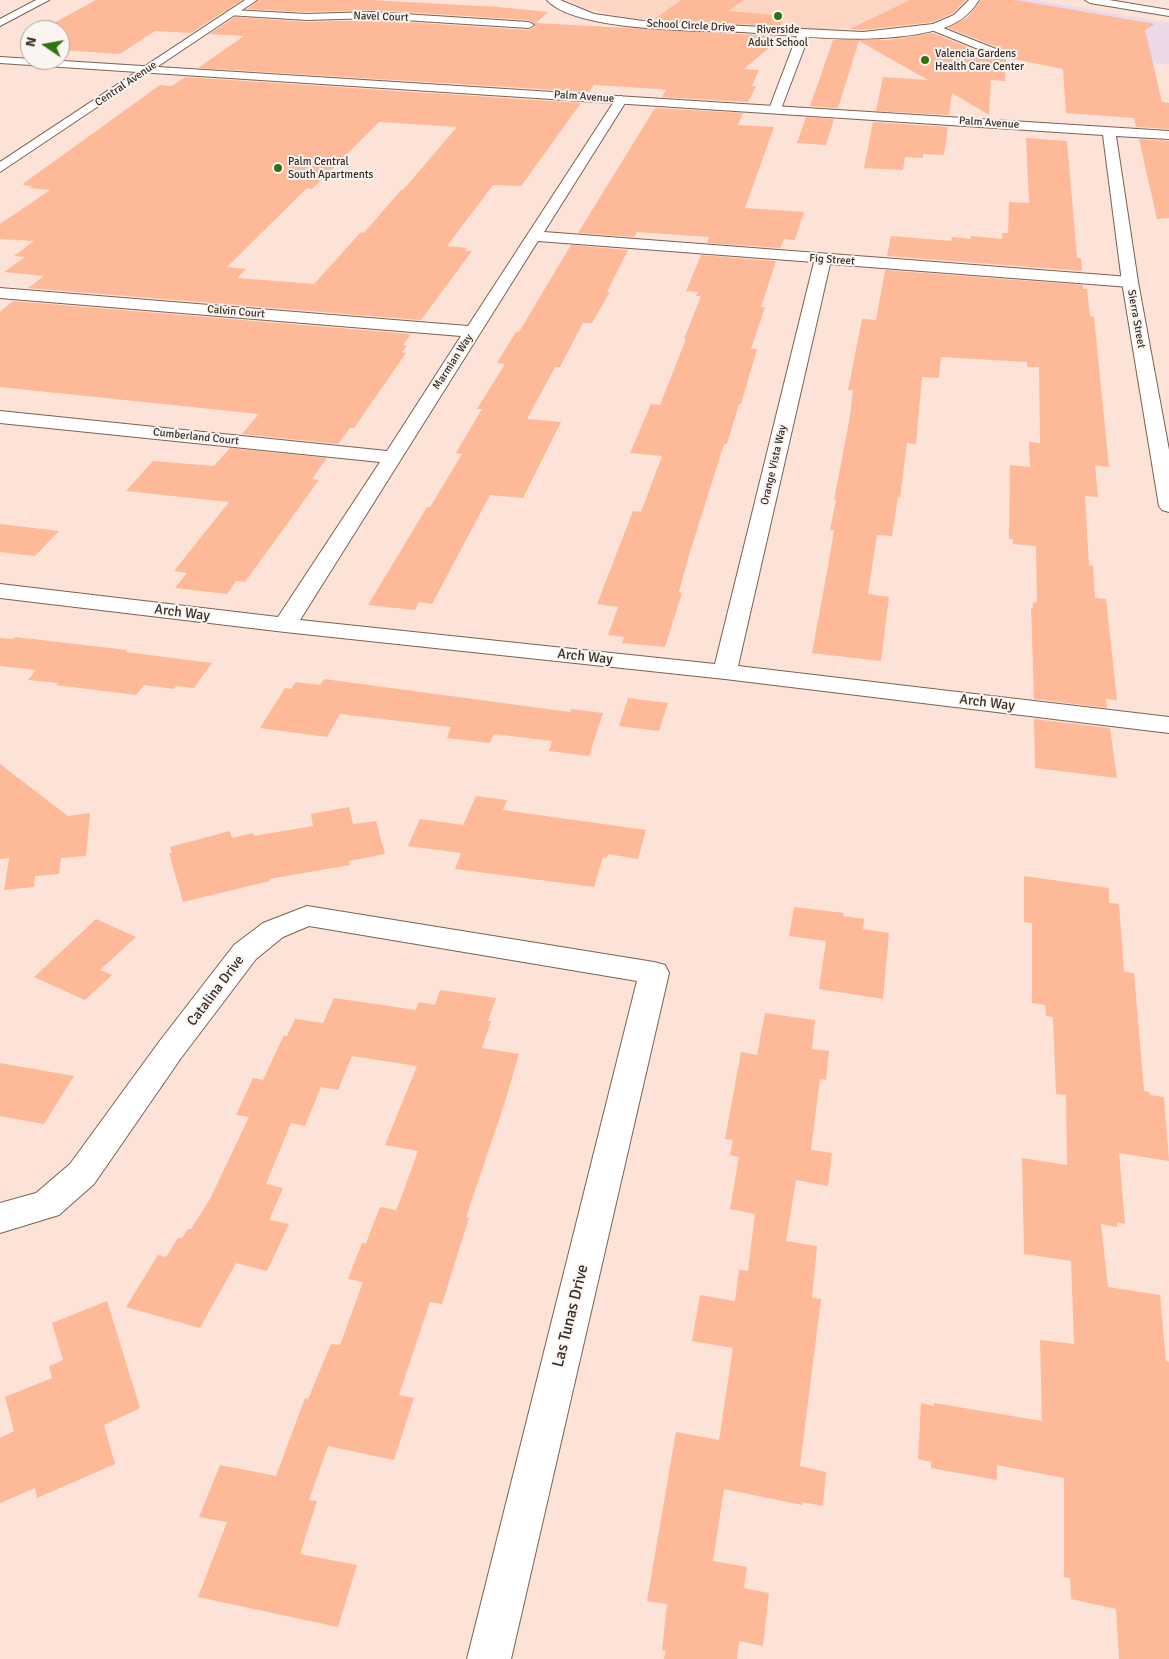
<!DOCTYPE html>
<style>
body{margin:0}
#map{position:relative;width:1169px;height:1659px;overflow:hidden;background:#fde3d7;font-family:Signika,sans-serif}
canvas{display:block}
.north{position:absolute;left:20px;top:20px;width:50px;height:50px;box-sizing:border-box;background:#fbf5f2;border:1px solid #ada5a0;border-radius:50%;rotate:282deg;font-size:14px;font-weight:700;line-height:20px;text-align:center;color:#382c26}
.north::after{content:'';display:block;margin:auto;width:18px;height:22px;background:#31730f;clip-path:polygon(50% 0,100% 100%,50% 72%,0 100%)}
</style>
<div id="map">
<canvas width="1169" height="1659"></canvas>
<div class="north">N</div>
</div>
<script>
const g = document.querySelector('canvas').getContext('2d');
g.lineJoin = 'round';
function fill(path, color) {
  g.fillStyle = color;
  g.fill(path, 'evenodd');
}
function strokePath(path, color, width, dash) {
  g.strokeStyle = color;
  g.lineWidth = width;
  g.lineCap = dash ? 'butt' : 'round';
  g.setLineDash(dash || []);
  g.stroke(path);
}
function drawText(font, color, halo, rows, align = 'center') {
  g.font = font + ' Signika,sans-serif';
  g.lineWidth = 4;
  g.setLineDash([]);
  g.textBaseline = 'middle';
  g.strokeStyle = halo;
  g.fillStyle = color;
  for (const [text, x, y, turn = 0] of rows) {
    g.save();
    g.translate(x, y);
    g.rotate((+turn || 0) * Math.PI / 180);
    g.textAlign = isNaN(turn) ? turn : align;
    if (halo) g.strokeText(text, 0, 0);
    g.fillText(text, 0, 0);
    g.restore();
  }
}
const commercial = new Path2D(`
 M990 0H1036L1169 23V64L1133 62Z`);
const built = new Path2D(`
 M569 0H958L884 27 808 30 629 18 583 8Z`);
const building = new Path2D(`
 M96 0H242L191 33 155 31 120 54 60 50V30H41Z
 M259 0H370L498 7 548 12 536 23 775 36 769 48 744 69 759 70 752 86H756L748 102 662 97 666 90 659 89 594 85 589 92 198 68 244 36 209 34 235 17 307 22 372 20 529 30 536 26 529 20 372 10 307 12 247 9Z
 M681 0H744L728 11 784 16 780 26 653 20Z
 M910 0H966L953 13 933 22 863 30 850 29Z
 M981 0H1016L1155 24 1145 30 1162 102 1169 103V129L1136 127 1134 118 1066 113 1063 69 1008 58 1010 55 1007 51 948 28 968 17Z
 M933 33 997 59H1006L1005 81 991 80 989 115 952 93 949 115 876 111 883 77 928 80 859 41 838 108 810 106 833 40H889Z
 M185 77 581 103 521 186 493 185 447 246 467 248 465 251H472L421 320 28 288 44 276 4 272 25 257 14 256 34 241 0 239V224L50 190 29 188 32 186 23 185 24 183 160 85 172 86ZM379 122 457 127 403 190H401L364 233 361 232 314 284 237 278 246 269 227 267 307 188 312 189Z
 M655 108 743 113 738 125 774 127 745 208 804 212 795 240 784 239 780 248 707 243 709 237 637 232 634 237 578 233Z
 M806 117 834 119 826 145 797 143Z
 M873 122 948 127 944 155 923 154V158L905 157 903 170 864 168Z
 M1026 138 1067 141 1077 258H1081L1082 271 887 256 891 236 951 241 952 237 971 239V236L1002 239V233H1008L1009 202 1029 203Z
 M1139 139 1169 141V218L1157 219Z
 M571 245 628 250 607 292H610L592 323H583L560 367H555L527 419 561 422 523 498 490 495 432 604 419 602 415 610 368 605 427 507H430L462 454 456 453 482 409H477L505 364 497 363 516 332H519Z
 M701 255 776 261 761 307H765L751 349H757L741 404H739L727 444H724L689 555 679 592 682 593 665 647 622 643 624 637 608 635 618 607 597 604 633 511 641 512 662 456 630 453 651 404 660 405 686 339H684L701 296H696L698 292 686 291Z
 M885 270 1083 285V289H1087L1090 316 1094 317 1109 467 1095 465 1098 497 1085 496 1089 565 1093 566 1095 598 1106 599 1117 700 1106 699 1107 708 1034 699 1031 608H1033V602L1037 603 1036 546 1013 544V539H1009L1010 465 1030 467 1029 442 1040 443 1039 367H1027V362L941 357 939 378 922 377 916 444 907 443 900 497H898L892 536 877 535 868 594 889 597 881 661 812 653 829 561 834 530H830L836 500H834L850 416 853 390H848L862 319 876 320Z
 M13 301 411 334 403 345 407 346 402 352 406 353 354 428H350L338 444 242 434 259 414 0 387V312Z
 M230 448 327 458 312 479 319 480 245 582 236 581 227 594 175 588 187 573 174 571 229 502 126 491 153 461 214 466Z
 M0 524 59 531 35 556 0 552Z
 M15 637 127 650 126 652 212 663 194 688 176 686 174 689 144 685 136 695 56 685 58 683 28 680 36 670 0 666V638L13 639Z
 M324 679 570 712 571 709 603 713 589 756 549 751 552 741 494 734 490 743 447 738 451 727 340 714 327 737 260 728 285 688 291 689 296 682 320 685Z
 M628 698 668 703 659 731 619 726Z
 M1034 719 1110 728 1117 778 1035 768Z
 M0 764 68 816 90 813 86 856 61 858 59 874 35 876 34 887 4 890 9 858 0 859Z
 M476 796 507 800 503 810 646 830 638 859 608 854 607 858 603 857 594 887 455 869 461 853 408 846 420 819 463 825Z
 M349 807 353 824 376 821 385 854 349 861 350 865 269 879 270 881 183 902 169 853H172L170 847 230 831 232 838 253 833 254 836 313 826 311 814Z
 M1024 876 1109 888V903L1119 904 1124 972 1134 973 1144 1091 1149 1092 1150 1095 1164 1097 1169 1161 1119 1153 1125 1224 1117 1222V1227L1101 1224 1108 1287 1160 1295 1166 1361 1169 1362V1659H1119L1116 1609 1071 1599 1070 1578 1064 1577V1478L997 1465V1480L931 1468V1462L918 1459 921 1403 934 1406V1403L1042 1421 1040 1340 1074 1344 1071 1261 1024 1254 1022 1158 1067 1165 1066 1095 1056 1094 1053 1017 1046 1016 1045 1005 1032 1003V923L1024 922Z
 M794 907 844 913 843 916 864 919 863 929 889 933 883 999 819 989 826 941 789 936Z
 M96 919 136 937 100 970 112 975 85 1000 34 977Z
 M440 990 496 998 488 1021H491L482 1048 519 1054 504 1105 466 1217 469 1218 442 1304 430 1302 399 1395 414 1398 394 1460 328 1446 309 1500 317 1501 300 1554 357 1565 338 1627 198 1597 227 1522 199 1517 220 1465 276 1476 305 1398 308 1399 331 1344 340 1345 363 1282 348 1279 362 1243H366L380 1207 396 1210 398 1206 418 1151 385 1145 417 1066 352 1056 338 1090 321 1087 305 1126 291 1123 266 1184 283 1188 269 1220 289 1224 267 1271 236 1263 200 1328 126 1307 158 1255 166 1257 178 1238H182L188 1229H191L210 1199 249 1117 236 1115 253 1078 263 1080 284 1035 287 1036 295 1019 323 1023 334 998 416 1010 419 1002 435 1005Z
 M765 1013 815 1020 812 1049 829 1051 826 1080 820 1079 811 1150 832 1153 828 1186 796 1180 786 1241 817 1246 812 1298 821 1299 800 1466 826 1472 823 1506 802 1502V1505L724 1489 713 1561 747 1567 744 1588 769 1593 763 1646 739 1641 737 1659H664L666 1651 662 1650 667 1604 647 1601 676 1432 719 1440 733 1348 692 1341 700 1295 735 1301 739 1270 748 1271 755 1214 730 1209 739 1157 730 1155 733 1140 725 1139 741 1052 757 1055Z
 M0 1063 74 1076 44 1124 0 1116Z
 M107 1301 140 1408 104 1425 115 1464 37 1498 35 1488 0 1503V1438L14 1431 5 1397 52 1378 49 1366 63 1360 52 1323Z`);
const minor = new Path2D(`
 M36 0H49L0 26V19Z
 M232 10 307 14 372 12 529 22 534 25 529 28 372 18 307 20 228 15V11Z
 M933 24 1006 53 1008 55 1006 57H998L929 29 928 27Z
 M804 30 810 33 781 109 775 113 771 112 769 109 798 33Z
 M621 96 627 100 544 232 1130 277 1138 282 1130 287 830 264 738 666 1169 717V733L725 679 285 632 0 598V584L278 617 380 462 0 423V411L387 451 461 336 0 298V288L468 326 615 100ZM538 241 814 262 715 664 300 620Z
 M307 906 654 962 665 965 669 973 511 1659H467L637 981 309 926 283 937 256 959 181 1058 94 1184 59 1215 0 1233V1203L36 1193 70 1164 159 1042 234 945 263 923Z`);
const tertiary = new Path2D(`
 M547 0H560L594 14 643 21 863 32 933 24 954 15 969 0H979C969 16 956 25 937 30 873 46 806 36 742 32 698 30 576 32 547 0Z
 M0 57 1169 131V139L1116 136 1138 282 1169 450V512L1162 510 1159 506 1122 282 1103 135 0 63Z`);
const secondary = new Path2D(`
 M245 0H257L0 172V162Z`);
const primary = new Path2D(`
 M1085 0H1109L1169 10V16L1090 3Z`);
const markers = [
 [778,16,5,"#31730f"],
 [925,60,5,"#31730f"],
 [278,168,5,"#31730f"]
];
const farStreetnames = [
 ["Navel Court",381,17,2],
 ["School Circle Drive",691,26,3],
 ["Central Avenue",126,84,-34],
 ["Palm Avenue",584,97,4],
 ["Palm Avenue",989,123,4],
 ["Fig Street",832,260,4],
 ["Calvin Court",236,312,5],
 ["Sierra Street",1136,319,80],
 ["Marmian Way",453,362,-57],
 ["Cumberland Court",196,437,6],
 ["Orange Vista Way",774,465,-77]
];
const farPoinames = [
 ["Riverside",778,30,"center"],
 ["Adult School",778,43,"center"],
 ["Valencia Gardens",935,54],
 ["Health Care Center",935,67],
 ["Palm Central",288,162],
 ["South Apartments",288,175]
];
const streetNames = [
 ["Arch Way",182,613,7],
 ["Arch Way",585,657,6],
 ["Arch Way",987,703,7],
 ["Catalina Drive",216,991,-53]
];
const nearStreetnames = [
 ["Las Tunas Drive",571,1316,-76]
];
fill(commercial, '#ebd8e9');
fill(built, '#fdd5c3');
fill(building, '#fdb998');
strokePath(minor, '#7c6153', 2);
strokePath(tertiary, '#7c6153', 2);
strokePath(secondary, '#7c6153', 2);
strokePath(primary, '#7c6153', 2);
fill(minor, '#fff');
fill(tertiary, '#fff');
fill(secondary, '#fff');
fill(primary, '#fff');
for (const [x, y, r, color] of markers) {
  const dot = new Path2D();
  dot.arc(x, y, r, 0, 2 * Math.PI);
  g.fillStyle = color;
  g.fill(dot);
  strokePath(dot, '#fbf5f2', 2);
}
drawText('11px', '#382c26', '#fbf5f2', farStreetnames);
drawText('11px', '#382c26', '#fbf5f2', farPoinames, 'left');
drawText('14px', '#382c26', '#fbf5f2', streetNames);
drawText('16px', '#382c26', '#fbf5f2', nearStreetnames);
</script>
